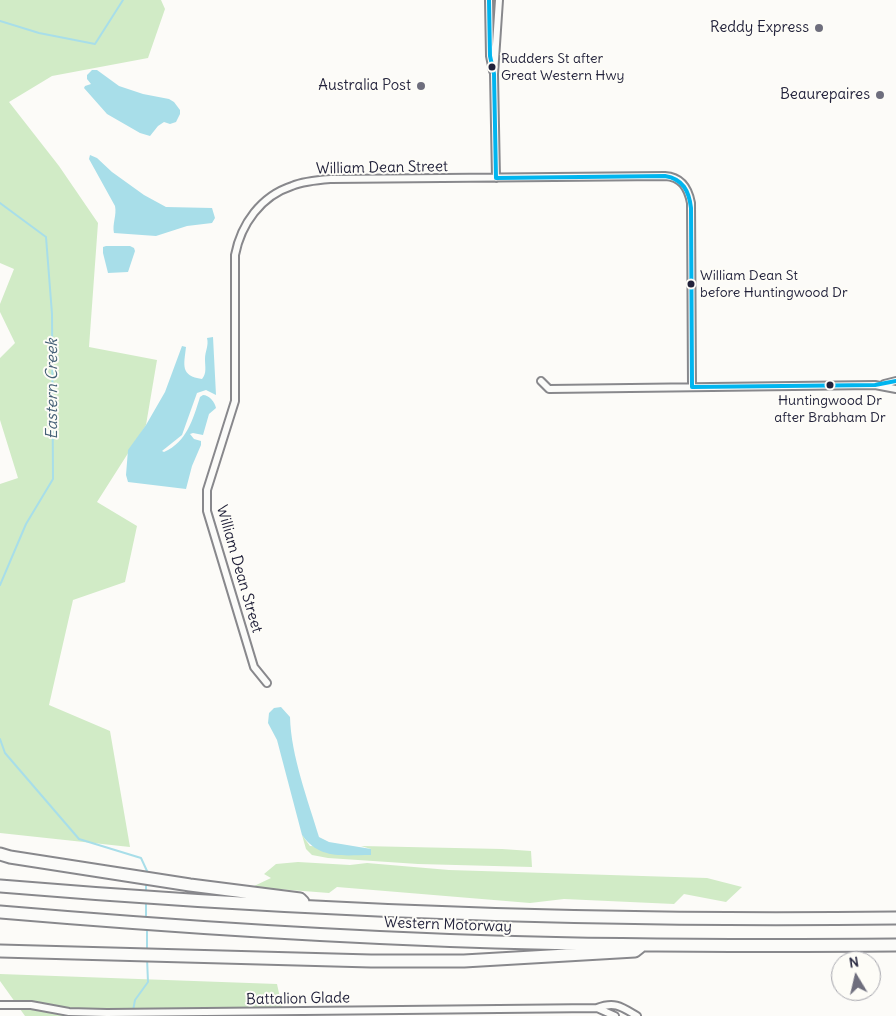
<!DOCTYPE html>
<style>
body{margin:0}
#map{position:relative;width:896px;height:1016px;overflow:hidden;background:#fcfbf8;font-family:Delius,sans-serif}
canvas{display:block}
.north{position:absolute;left:831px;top:951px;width:50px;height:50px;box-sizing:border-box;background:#fdfcf7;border:1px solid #a5a5ac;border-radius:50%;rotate:351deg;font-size:14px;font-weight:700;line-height:20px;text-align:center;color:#22223b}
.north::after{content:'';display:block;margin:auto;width:18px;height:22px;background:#6e6e7d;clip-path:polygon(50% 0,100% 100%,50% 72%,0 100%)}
</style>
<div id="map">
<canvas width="896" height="1016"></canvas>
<div class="north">N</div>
</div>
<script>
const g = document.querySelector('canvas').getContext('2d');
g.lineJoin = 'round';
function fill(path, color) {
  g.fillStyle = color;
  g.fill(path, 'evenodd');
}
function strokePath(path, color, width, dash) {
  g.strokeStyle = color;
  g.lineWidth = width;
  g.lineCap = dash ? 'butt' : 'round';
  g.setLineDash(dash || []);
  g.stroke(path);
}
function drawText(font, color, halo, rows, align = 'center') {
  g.font = font + ' Delius,sans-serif';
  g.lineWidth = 4;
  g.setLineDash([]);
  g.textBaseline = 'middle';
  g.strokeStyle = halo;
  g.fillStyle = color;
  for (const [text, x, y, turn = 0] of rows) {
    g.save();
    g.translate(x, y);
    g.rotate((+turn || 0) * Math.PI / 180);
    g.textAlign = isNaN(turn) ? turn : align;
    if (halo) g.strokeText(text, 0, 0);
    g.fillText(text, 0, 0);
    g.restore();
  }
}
const green = new Path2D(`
 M0 0H161L165 9 148 58 52 76 9 102 59 166 98 223 89 347 157 360 146 425 97 502 137 526 125 582 73 600 49 705 110 731 130 847 0 833V484L18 478 0 420V358L15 343 0 312V304L14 269 0 263Z
 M302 835 310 846 371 849 361 846 502 849 531 851 532 867 418 864 328 858 312 855 306 849Z
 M298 862 350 865 367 863 449 870 707 878 742 887 726 902 684 894 674 904 564 899 530 903 337 887 329 893 252 887 271 878 264 874 276 864Z
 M0 974 277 984 284 1016H25L0 981Z`);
const water = new Path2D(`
 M92 70H97L119 86 143 94 169 99 174 102 180 110V114L176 122 170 124 164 122 158 126 150 136 140 133 107 114 84 88 85 86 91 84 87 79V75Z
 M90 155 97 158 112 172 144 195 166 207 212 208 215 218 212 223 187 226 156 236 114 233C112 224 117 215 115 206L89 159Z
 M106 246H130L134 248 135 251 128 272 108 273 103 253V247Z
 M213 337 216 395 206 390 197 393 182 435 162 451 164 452C187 442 193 419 200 397L203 395C209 395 215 402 216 408L209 414 203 435 193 433 190 434 194 439 201 441V445L192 466 186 489 128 482 126 475 128 450 146 425 165 392 182 346 186 347C184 365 180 376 202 379 207 373 205 367 205 359 205 351 209 346 207 338Z
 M281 707 290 717C291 756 308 800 319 837L329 842 371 849V855C343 855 320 860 302 835L277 740 268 723 269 713 274 708Z`);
const stream = new Path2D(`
 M0 21 39 33 95 44 123 0
 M0 203 46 237 52 314 53 479 26 524 0 585
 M0 739 5 753 79 839 141 858 147 871V873
 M146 893V883
 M146 901V918
 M147 928V951
 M132 1016 135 1000 148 982 147 958`);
const street = new Path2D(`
 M489 0 490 56 493 71
 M496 178 494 74 499 0
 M541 381 549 389 875 385 896 389
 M884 384 896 381
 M267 683 254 667 207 511V490L235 401V255C241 224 261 196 292 186 304 181 318 180 331 179L665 176C681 177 688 187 691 203L692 387
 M0 1005H31L69 1012 107 1013 597 1008C615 1001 622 1007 637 1016
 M597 1008 615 1016`);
const highway = new Path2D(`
 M0 854 10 857 190 885 300 899 303 902
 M0 886C298 911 597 922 896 918
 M0 912C165 926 330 937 495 942 628 946 762 946 896 945
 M0 951 371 961H464L635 951 640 947`);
const bus1 = new Path2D(`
 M489 0 490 56 494 74 496 178
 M496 178 665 176C683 179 689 191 691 208L692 387
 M692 387 875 385 896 381`);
const markers = [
 [819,28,5,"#6e6e7d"],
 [492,67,4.5,"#22223b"],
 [421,86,5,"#6e6e7d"],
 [880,95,5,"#6e6e7d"],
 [691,284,4.5,"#22223b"],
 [830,385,4.5,"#22223b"]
];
const busNames = [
 ["Rudders St after",501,59],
 ["Great Western Hwy",501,76],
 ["William Dean St",700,276],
 ["before Huntingwood Dr",700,293],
 ["Huntingwood Dr",830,401,"center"],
 ["after Brabham Dr",830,418,"center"]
];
const poiNames = [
 ["Reddy Express",809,28],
 ["Australia Post",411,86],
 ["Beaurepaires",870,95]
];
const streetNames = [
 ["William Dean Street",382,168,-1],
 ["William Dean Street",239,569,74],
 ["Western Motorway",448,925,2],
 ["Battalion Glade",298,999,-1]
];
const waterNames = [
 ["Eastern Creek",52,389,-90]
];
fill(green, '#d1ebc6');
fill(water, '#a8dee9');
strokePath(stream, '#a8dee9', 2);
strokePath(street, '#88888c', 10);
strokePath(highway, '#88888c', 15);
strokePath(street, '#fbfbf9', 6);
strokePath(highway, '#fbfbf9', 11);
strokePath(bus1, '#00b5ef', 4);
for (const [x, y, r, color] of markers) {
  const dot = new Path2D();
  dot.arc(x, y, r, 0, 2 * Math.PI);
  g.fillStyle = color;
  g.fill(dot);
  strokePath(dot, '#fdfcf7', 2);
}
drawText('14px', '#22223b', '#fdfcf7', busNames, 'left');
drawText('15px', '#22223b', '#fdfcf7', poiNames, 'right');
drawText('15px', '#22223b', '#fdfcf7', streetNames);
drawText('italic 16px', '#445f76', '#fdfcf7', waterNames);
</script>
